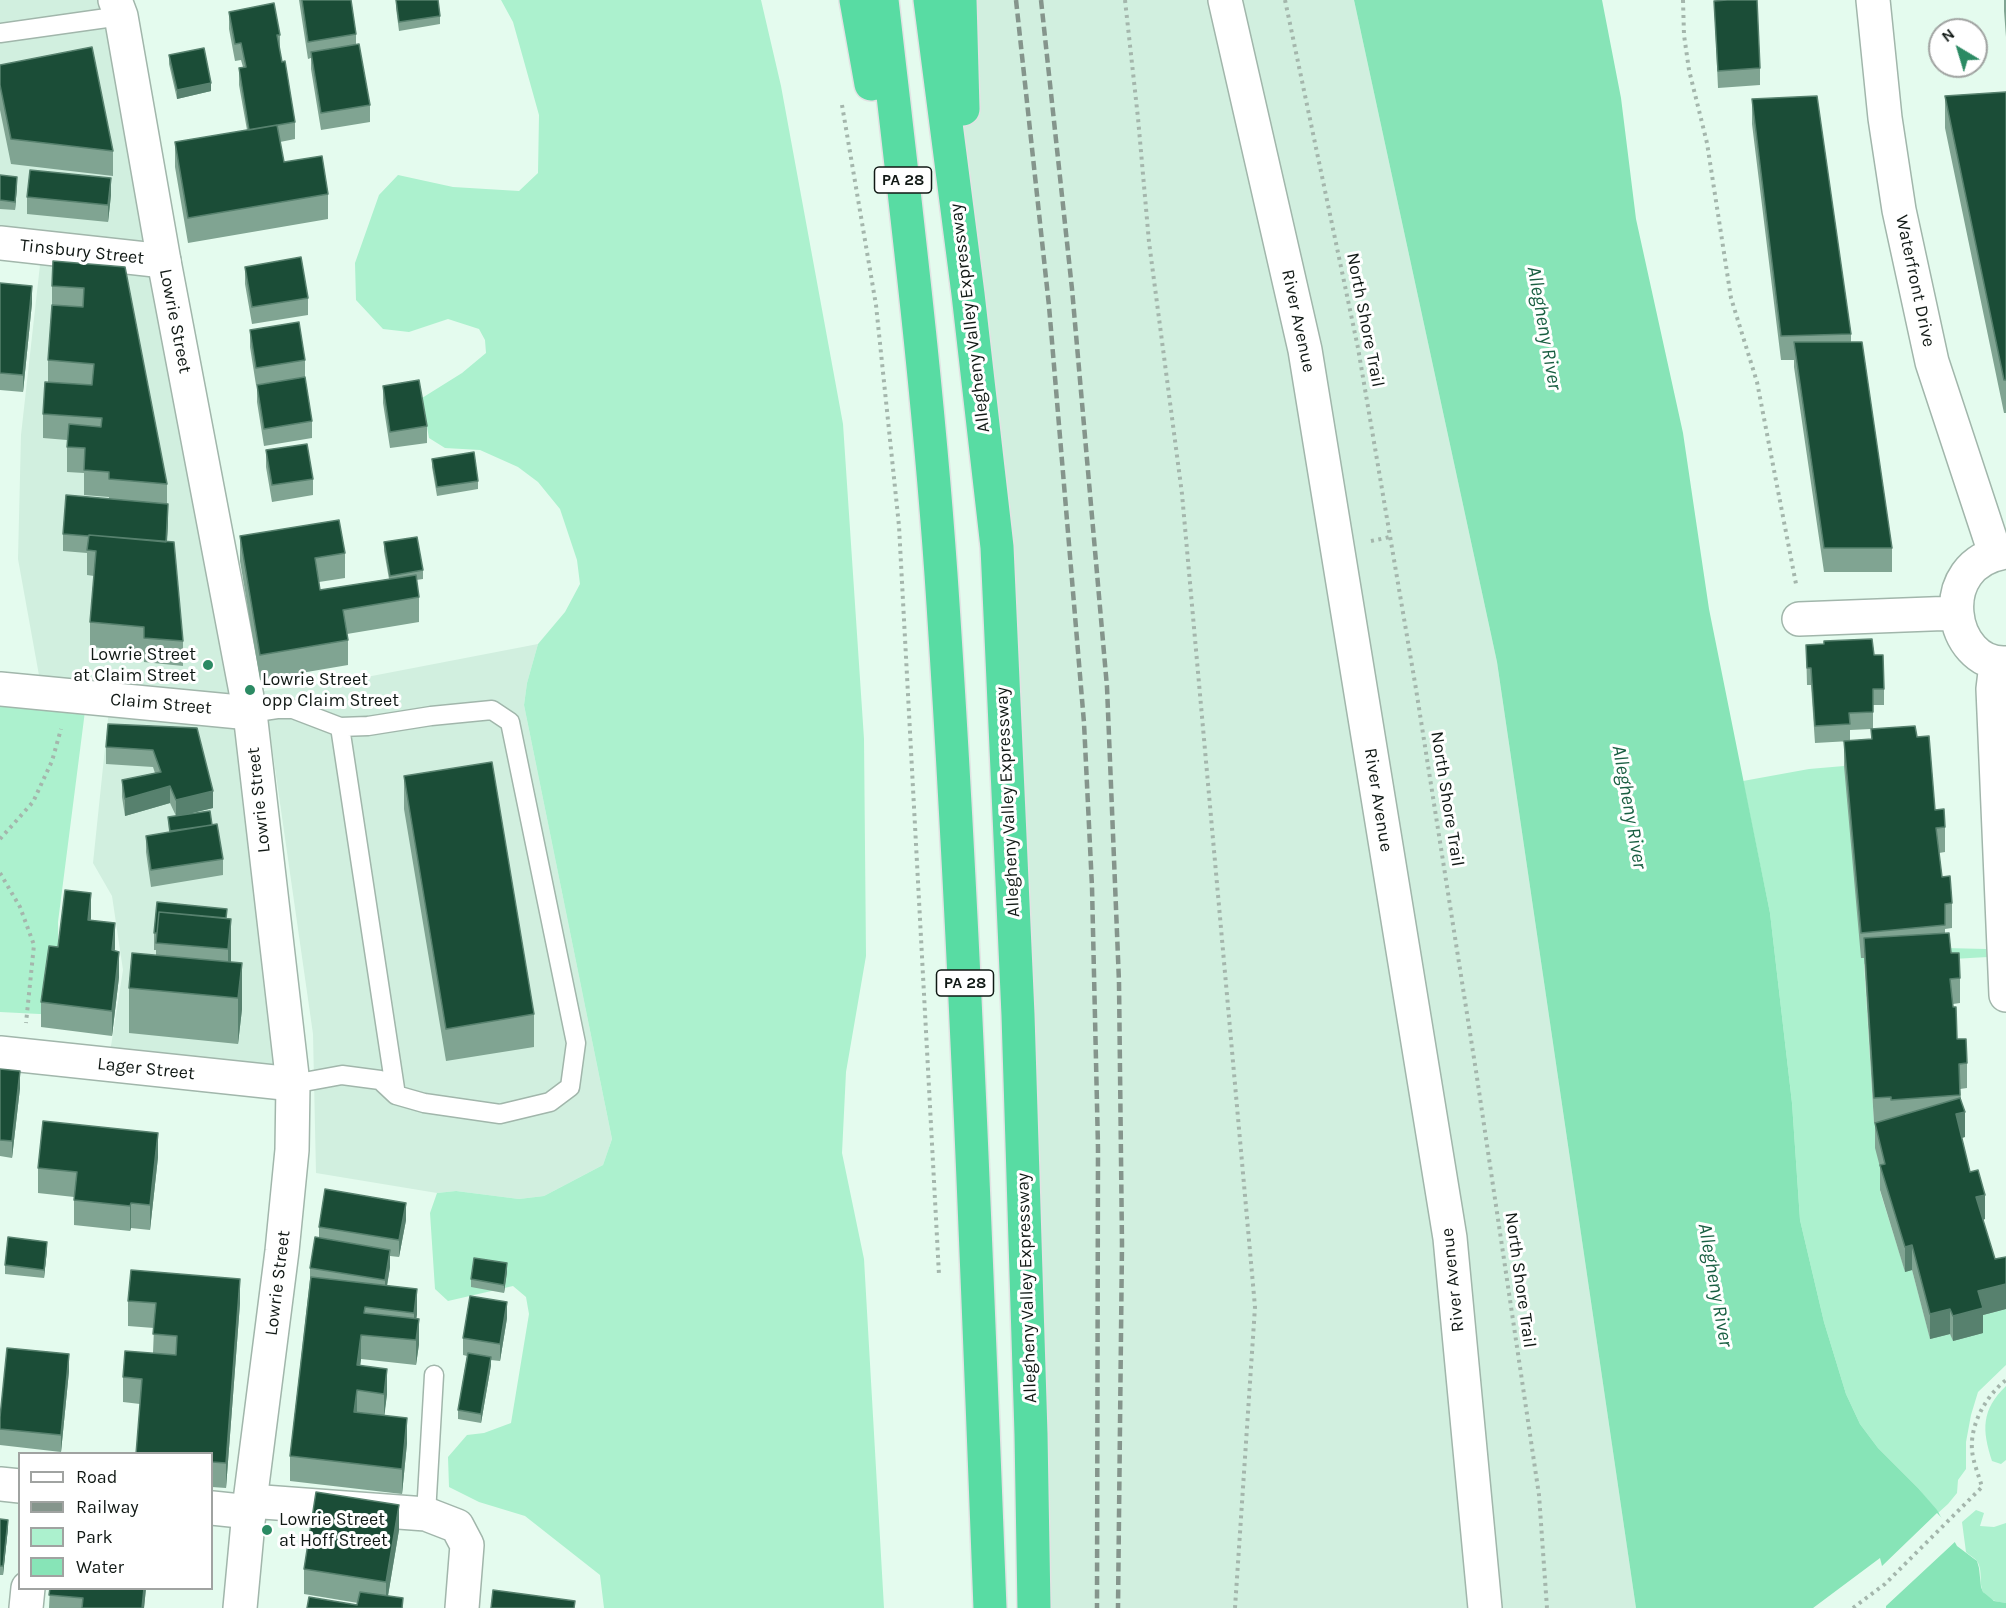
<!DOCTYPE html>
<style>
body{margin:0}
#map{position:relative;width:2006px;height:1608px;overflow:hidden;background:#e4fbee;font-family:Karla,sans-serif}
canvas{display:block}
.legend{position:absolute;left:18px;top:1452px;width:195px;height:138px;box-sizing:border-box;background:#fff;border:2px solid #a0a3a1;margin:0;padding:8px 10px;list-style:none;font-size:18px;color:#111915}
.legend li{display:flex;align-items:center;gap:12px;height:30px}
.legend b{width:30px;border:2px solid #a0a3a1}
.north{position:absolute;left:1928px;top:18px;width:60px;height:60px;box-sizing:border-box;background:#fff;border:2px solid #a0a3a1;border-radius:50%;rotate:322deg;font-size:16px;font-weight:700;line-height:24px;text-align:center;color:#111915}
.north::after{content:'';display:block;margin:auto;width:21px;height:27px;background:#2b8a63;clip-path:polygon(50% 0,100% 100%,50% 72%,0 100%)}
</style>
<div id="map">
<canvas width="2006" height="1608"></canvas>
<ul class="legend">
<li><b style="height:8px;background:#fff"></b>Road</li>
<li><b style="height:8px;background:#85958c"></b>Railway</li>
<li><b style="height:16px;background:#acf1ce"></b>Park</li>
<li><b style="height:16px;background:#87e4b7"></b>Water</li>
</ul>
<div class="north">N</div>
</div>
<script>
const g = document.querySelector('canvas').getContext('2d');
g.lineJoin = 'round';
function fill(path, color) {
  g.fillStyle = color;
  g.fill(path, 'evenodd');
}
function strokePath(path, color, width, dash) {
  g.strokeStyle = color;
  g.lineWidth = width;
  g.lineCap = dash ? 'butt' : 'round';
  g.setLineDash(dash || []);
  g.stroke(path);
}
function drawText(font, color, halo, rows, align = 'center') {
  g.font = font + ' Karla,sans-serif';
  g.lineWidth = 6;
  g.setLineDash([]);
  g.textBaseline = 'middle';
  g.strokeStyle = halo;
  g.fillStyle = color;
  for (const [text, x, y, turn = 0] of rows) {
    g.save();
    g.translate(x, y);
    g.rotate((+turn || 0) * Math.PI / 180);
    g.textAlign = isNaN(turn) ? turn : align;
    if (halo) g.strokeText(text, 0, 0);
    g.fillText(text, 0, 0);
    g.restore();
  }
}
const built = new Path2D(`
 M0 0H115L121 16 293 1084 108 1065 123 970 112 896 93 863 110 700 42 692 18 559 21 435 42 247 0 243Z
 M930 0H1354L1497 662 1636 1608H1034L997 547Z
 M538 644 527 683 524 705 612 1139 603 1165 544 1196 519 1199 456 1191 437 1193 316 1173 313 1034 264 691 351 680Z`);
const green = new Path2D(`
 M501 0H761L781 86 843 424 864 739 866 956 846 1072 842 1153 864 1259 884 1608H604L600 1575 525 1516 479 1502 449 1487 448 1457 467 1435 484 1433 511 1423 529 1314 526 1297 513 1286 448 1301 435 1289 430 1213 437 1193 456 1191 519 1199 544 1196 603 1165 612 1139 524 705 527 683 538 644 565 612 580 584 577 560 560 509 538 482 518 467 480 450 445 448 429 438 422 398 462 373 486 353 485 340 479 329 448 319 409 332 383 329 356 300 355 263 379 195 398 175 453 187 519 191 538 173 539 115 513 22Z
 M0 703 85 711 58 922 59 1015 0 1012Z
 M1844 766 1945 948 1987 949 1988 957 1864 964 1874 1123 1891 1122 1885 1189 1880 1191 1905 1271 1912 1270 1930 1338 1950 1334 1954 1341 1978 1316 2006 1309V1365L1978 1392 1971 1415 1966 1442V1469L1958 1480 1957 1493 1948 1504 1938 1513 1918 1488 1878 1448 1860 1424 1846 1394 1824 1322 1800 1220 1792 1103 1770 913 1743 781 1809 769Z
 M2006 1386V1460L2001 1464 1992 1461C1982 1430 1981 1410 2006 1386Z
 M1976 1510 1984 1513 1980 1526 1994 1527 2006 1523V1603C1969 1599 1987 1576 1977 1561 1975 1558 1969 1555 1966 1552L1962 1522Z`);
const water = new Path2D(`
 M1354 0H1602L1621 98 1636 219 1683 433 1709 609 1770 913 1792 1103 1800 1220 1824 1322 1846 1394 1860 1424 1878 1448 1918 1488 1937 1510 1957 1546 1977 1561 1979 1568 1981 1587 1983 1592 1994 1601 2006 1603V1608H1636L1497 662Z`);
const pier = new Path2D(`
 M1937 1513 1948 1524 1957 1540 1886 1606V1608H1813L1880 1558 1882 1566Z`);
const path = new Path2D(`
 M1125 0 1138 118 1149 242 1182 494 1255 1307 1235 1608
 M1285 0 1358 348 1416 689 1476 1071 1539 1495 1547 1608
 M1683 0 1684 35 1689 70 1707 143 1731 298 1757 382 1796 584
 M842 105 876 305 899 526 939 1275
 M1371 541 1390 537
 M0 839 33 802 52 761 61 729
 M0 873 20 907 34 945 26 1023
 M1853 1608 1885 1584 1982 1487C1979 1476 1973 1462 1972 1450 1970 1424 1986 1396 2006 1380`);
const lane = new Path2D(`
 M0 33 121 16
 M250 713 277 709H293L340 727 368 726 431 716 492 710 510 722 576 1043 570 1087 550 1102 500 1114 424 1103 396 1095 380 1080 342 1075 293 1084
 M340 727 396 1095
 M426 1514 434 1375`);
const street = new Path2D(`
 M1873 0 1885 118 1899 210 1932 362 1995 553
 M0 243 164 261
 M2006 552C1931 563 1950 666 2006 663
 M1799 619 1956 613
 M1996 664 1993 689 2006 995
 M0 689 250 713
 M0 1053 293 1084
 M0 1484 20 1486
 M250 1501 426 1514 457 1526 467 1545 462 1608
 M212 1508 250 1512
 M26 1608 28 1588`);
const secondary = new Path2D(`
 M115 0 121 16 164 261 250 713 293 1084 292 1150 282 1251 250 1501 240 1608
 M1225 0 1305 350 1450 1238 1485 1608`);
const highway = new Path2D(`
 M856 0 871 84
 M882 0C905 201 930 402 943 604 965 939 977 1273 990 1608
 M930 0 968 294 997 547 1018 1015 1031 1434 1034 1608
 M960 0 963 109`);
const rail = new Path2D(`
 M1016 0 1049 306 1084 723 1092 887 1098 1148 1097 1608
 M1041 0 1072 289 1107 687 1119 982 1122 1244 1118 1608`);
const wall = new Path2D(`
 M299 0H351L356 34V44L370 105V122L321 130 311 69V58L308 59Z
 M396 0 440 16V24L399 31 396 8Z
 M2004 0H2006V37L2004 11Z
 M1714 1 1760 68V85L1718 88Z
 M229 12 280 35V52L295 122V139L280 142 284 162 328 194V219L188 243 175 167V142L247 130 239 85V68L243 67 241 60 235 61 229 29Z
 M169 55 211 91 177 99 169 64Z
 M0 65 113 151V176L11 164 0 110Z
 M2006 92V413H2004L1945 128V96Z
 M1752 99 1851 334V342L1892 548V572H1824L1794 367V360H1781L1752 124Z
 M0 175 17 186 15 210 0 209Z
 M111 195 108 222 27 214V197Z
 M125 267 167 484V504L168 521 167 542 183 641V666L144 662V652L90 647V622L94 576 87 575V553L63 551V534L109 499V497L84 495V473L67 472V440L43 438V414L48 382V360L52 311V286Z
 M245 267 308 298V315L252 324 245 284Z
 M0 283 32 303 23 392 0 390Z
 M250 330 305 360V377L256 385 250 347Z
 M257 385 312 421V438L264 446 257 402Z
 M383 386 427 426V443L390 448 383 403Z
 M266 450 313 479V495L272 502 266 467Z
 M432 459 478 481V489L437 496 432 467Z
 M240 536 345 553V578L319 582 320 590 389 579 384 551V542L423 570V579L416 580 419 597V622L347 634 348 640V665L260 680 240 561Z
 M1806 645 1874 655 1884 689V705H1873V729L1917 737 1935 810 1945 827V852L1939 853 1942 877 1952 903V928L1945 929V933L1960 978V1003L1953 1004 1957 1039 1967 1063V1088L1960 1089 1965 1137 1962 1138 1970 1172 1985 1219 1983 1220 1995 1259 2006 1257V1309L1983 1315V1333L1953 1341 1950 1334 1930 1339 1912 1270 1905 1272 1880 1190V1167L1875 1148V1123H1876H1874L1864 958H1861L1844 766V741L1871 739V729L1850 730V741L1815 743 1811 685H1807Z
 M197 728 213 808 186 814 212 825 223 859V875L151 887 146 852V836L169 832 168 817 176 816 170 803 125 816 122 797V780L155 773 153 767 106 764V747Z
 M404 776 534 1014V1047L446 1061 404 809Z
 M227 918 231 962 242 1009 238 1044 129 1033V988L156 955V950H154V933Z
 M91 920 115 948 114 951 119 977 112 1036 41 1027V1002L58 947Z
 M0 1069 20 1088 12 1158 0 1156Z
 M158 1157 150 1230 131 1228 130 1231 74 1225V1197L38 1193V1168Z
 M406 1220 399 1257 390 1256V1267L387 1286 417 1314 416 1319 419 1344 416 1365 361 1359 360 1366 387 1394 384 1415 407 1443 402 1494 290 1481V1456L310 1279V1268L319 1238V1227Z
 M47 1250 44 1278 5 1274V1265Z
 M507 1272 504 1293 471 1287V1279Z
 M128 1301 240 1303 226 1488 212 1487V1454L140 1404 123 1402V1377L153 1353 154 1328 128 1326Z
 M507 1318 500 1361 491 1360V1365L481 1423 458 1419V1410L467 1356 463 1355V1338Z
 M69 1371 61 1452 0 1445V1417Z
 M0 1519 8 1528 3 1575H0Z
 M399 1530 388 1596 403 1608 357 1605 358 1603 304 1594V1569Z
 M50 1588H146L144 1608H49Z`);
const shadedWall = new Path2D(`
 M211 83V91L177 99V90Z
 M17 177V186L15 210V202Z
 M111 178V195L108 222V205Z
 M32 286V303L23 392V375Z
 M168 504V521L166 560V543Z
 M170 786V803L125 816V799Z
 M213 791V808L176 817V800Z
 M91 893V918L88 945V920Z
 M231 919V964L228 995V949Z
 M115 923V948L112 975V950Z
 M119 952V977L112 1036V1011Z
 M242 963V1009L238 1044V998Z
 M20 1071V1088L12 1158V1141Z
 M1965 1112V1137L1956 1139V1114Z
 M158 1133V1157L150 1230V1205Z
 M1985 1195V1219L1976 1221V1197Z
 M131 1203V1228L130 1231V1206Z
 M406 1203V1220L399 1257V1240Z
 M47 1242V1250L44 1278V1270Z
 M1912 1245V1270L1905 1272V1247Z
 M390 1250V1267L385 1297V1280Z
 M507 1263V1272L504 1293V1285Z
 M240 1279V1303L226 1488V1463Z
 M2006 1284V1309L1983 1315V1333L1953 1341V1316L1978 1291Z
 M417 1289V1314L414 1338V1313Z
 M507 1302V1318L500 1361V1344Z
 M1950 1309V1334L1930 1339V1314Z
 M419 1319V1344L416 1365V1340Z
 M361 1335V1359L357 1390V1365Z
 M69 1354V1371L61 1452V1435Z
 M491 1357V1365L481 1423V1414Z
 M387 1369V1394L384 1419V1394Z
 M357 1390V1415L354 1412Z
 M407 1418V1443L402 1494V1469Z
 M399 1505V1530L386 1607V1582Z
 M8 1520V1528L3 1575V1566Z
 M144 1588H146L144 1608H142Z`);
const building = new Path2D(`
 M302 0H351L356 34 308 42Z
 M396 0H438L440 16 399 22Z
 M1727 0H1757L1760 68 1718 71 1714 1Z
 M274 3 280 35H277L282 62 285 61 295 122 249 130 239 68 246 67 241 43 235 44 229 12Z
 M359 44 370 105 321 113 311 52Z
 M92 47 113 151 11 139 0 85V65Z
 M204 48 211 83 177 90 169 55Z
 M2006 92V380H2004L1945 96Z
 M1817 96 1851 334 1781 336 1752 99Z
 M277 125 284 162 322 156 328 194 188 218 175 142Z
 M30 170 111 178 108 205 27 197Z
 M0 175 17 177 15 202 0 200Z
 M301 257 308 298 252 307 245 267Z
 M53 261 125 267 167 484 109 479V472L84 470 85 448 67 447 69 424 101 427 102 418 43 414 45 382 92 385 94 364 48 360 52 305 83 307 84 288 52 286Z
 M0 283 32 286 23 375 0 373Z
 M299 322 305 360 256 368 250 330Z
 M1794 342H1862L1892 548H1824Z
 M305 377 312 421 264 429 257 385Z
 M419 380 427 426 390 432 383 386Z
 M307 444 313 479 272 485 266 450Z
 M474 452 478 481 437 487 432 459Z
 M66 495 168 504 166 542 89 535 88 536 63 534Z
 M339 520 345 553 315 558 320 590 416 575 419 597 343 610 348 640 260 655 240 536Z
 M89 535 174 542 183 641 144 638V627L90 622 96 551 87 550Z
 M417 537 423 570 390 576 384 542Z
 M1872 639 1874 655H1883L1884 689H1873V712L1849 713 1850 724 1815 726 1811 668H1807L1806 645 1824 644V641Z
 M108 724 197 728 213 791 176 800 170 786 125 799 122 780 161 772 153 750 106 747Z
 M1915 726 1917 737 1929 736 1935 810 1944 809 1945 827 1936 828 1942 877 1950 876 1952 903 1945 904V925L1861 933 1844 741 1872 739 1871 729Z
 M492 762 534 1014 446 1029 404 776Z
 M210 811 212 825 170 831 168 817Z
 M217 824 223 859 151 870 146 836Z
 M65 890 91 893 88 920 115 923 112 950 119 952 112 1011 41 1002 49 946 58 947Z
 M157 902 227 909 226 918 159 912 157 933H154Z
 M159 912 231 919 228 949 156 943Z
 M1949 933 1951 953H1959L1960 978 1950 979 1953 1007H1956L1957 1039H1966L1967 1063 1959 1064 1960 1095 1891 1100V1097L1874 1098 1864 938Z
 M132 953 242 963 238 998 129 988Z
 M0 1069 20 1071 12 1141 0 1140Z
 M1960 1098 1965 1112 1956 1114 1970 1172 1978 1170 1985 1195 1976 1197 1995 1259 2006 1257V1284L1978 1291 1983 1308 1953 1316 1950 1309 1930 1314 1912 1245 1905 1247 1880 1165 1885 1164 1875 1123Z
 M43 1121 158 1133 150 1205 131 1203 130 1206 74 1200 77 1172 38 1168Z
 M325 1189 406 1203 399 1240 319 1227Z
 M8 1237 47 1242 44 1270 5 1265Z
 M315 1237 390 1250 385 1280 310 1268Z
 M474 1258 507 1263 504 1285 471 1279Z
 M131 1270 240 1279 226 1463 212 1462V1454H136L142 1379 123 1377 125 1351 176 1355 177 1336 153 1334 156 1303 128 1301Z
 M311 1277 417 1289 414 1313 365 1307 364 1313 419 1319 416 1340 361 1335 357 1365 387 1369 384 1394 357 1390 354 1412 407 1418 402 1469 290 1456Z
 M470 1296 507 1302 500 1344 463 1338Z
 M7 1348 69 1354 61 1435 0 1429V1417Z
 M468 1353 491 1357 481 1414 458 1410Z
 M316 1492 399 1505 386 1582 304 1569Z
 M0 1519 8 1520 3 1566H0Z
 M50 1588H144L142 1608H82L83 1598 49 1595Z
 M493 1590 575 1601 574 1608H491Z
 M360 1592 403 1598 402 1608H307L309 1597 357 1605Z`);
const markers = [
 [208,665,6,"#2b8a63"],
 [250,690,6,"#2b8a63"],
 [267,1530,6,"#2b8a63"]
];
const shields = [
 [903,180,57],
 [965,983,57]
];
const shieldNames = [
 ["PA 28",903,180],
 ["PA 28",965,983]
];
const streetNames = [
 ["Tinsbury Street",82,252,6],
 ["Waterfront Drive",1915,281,78],
 ["Allegheny Valley Expressway",970,318,-97],
 ["North Shore Trail",1365,320,79],
 ["Lowrie Street",175,321,79],
 ["River Avenue",1298,321,78],
 ["Claim Street",161,704,5],
 ["North Shore Trail",1447,799,81],
 ["Lowrie Street",259,800,-96],
 ["River Avenue",1378,800,81],
 ["Allegheny Valley Expressway",1008,802,-93],
 ["Lager Street",146,1069,6],
 ["River Avenue",1453,1280,-96],
 ["North Shore Trail",1520,1280,82],
 ["Lowrie Street",278,1283,-83],
 ["Allegheny Valley Expressway",1027,1288,-92]
];
const poiNames = [
 ["Lowrie Street",196,655,"right"],
 ["at Claim Street",196,676,"right"],
 ["Lowrie Street",262,680],
 ["opp Claim Street",262,701],
 ["Lowrie Street",279,1520],
 ["at Hoff Street",279,1541]
];
const waterNames = [
 ["Allegheny River",1544,328,80],
 ["Allegheny River",1629,807,80],
 ["Allegheny River",1715,1285,80]
];
fill(built, '#d1efdf');
fill(green, '#acf1ce');
fill(water, '#87e4b7');
fill(pier, '#e4fbee');
strokePath(lane, '#a1b6ab', 21);
strokePath(street, '#a1b6ab', 36);
strokePath(secondary, '#a1b6ab', 36);
strokePath(highway, '#e2e3e3', 36);
strokePath(path, '#a4b6ac', 4, [3, 4.5]);
strokePath(lane, '#fff', 18);
strokePath(street, '#fff', 33);
strokePath(secondary, '#fff', 33);
strokePath(highway, '#58dca3', 33);
strokePath(rail, '#85958c', 4.5, [9, 4.5]);
fill(wall, '#80a492');
fill(shadedWall, '#57816e');
fill(building, '#1b4d37');
strokePath(building, '#57816e', 1.5);
for (const [x, y, r, color] of markers) {
  const dot = new Path2D();
  dot.arc(x, y, r, 0, 2 * Math.PI);
  g.fillStyle = color;
  g.fill(dot);
  strokePath(dot, '#fff', 2);
}
for (const [x, y, w] of shields) {
  const box = new Path2D();
  box.roundRect(x - w / 2, y - 13, w, 26, 4.5);
  g.fillStyle = '#fff';
  g.fill(box);
  strokePath(box, '#111915', 1.5);
}
drawText('bold 16px', '#111915', null, shieldNames);
drawText('18px', '#111915', '#fff', streetNames);
drawText('18px', '#111915', '#fff', poiNames, 'left');
drawText('italic 20px', '#195f42', '#fff', waterNames);
</script>
